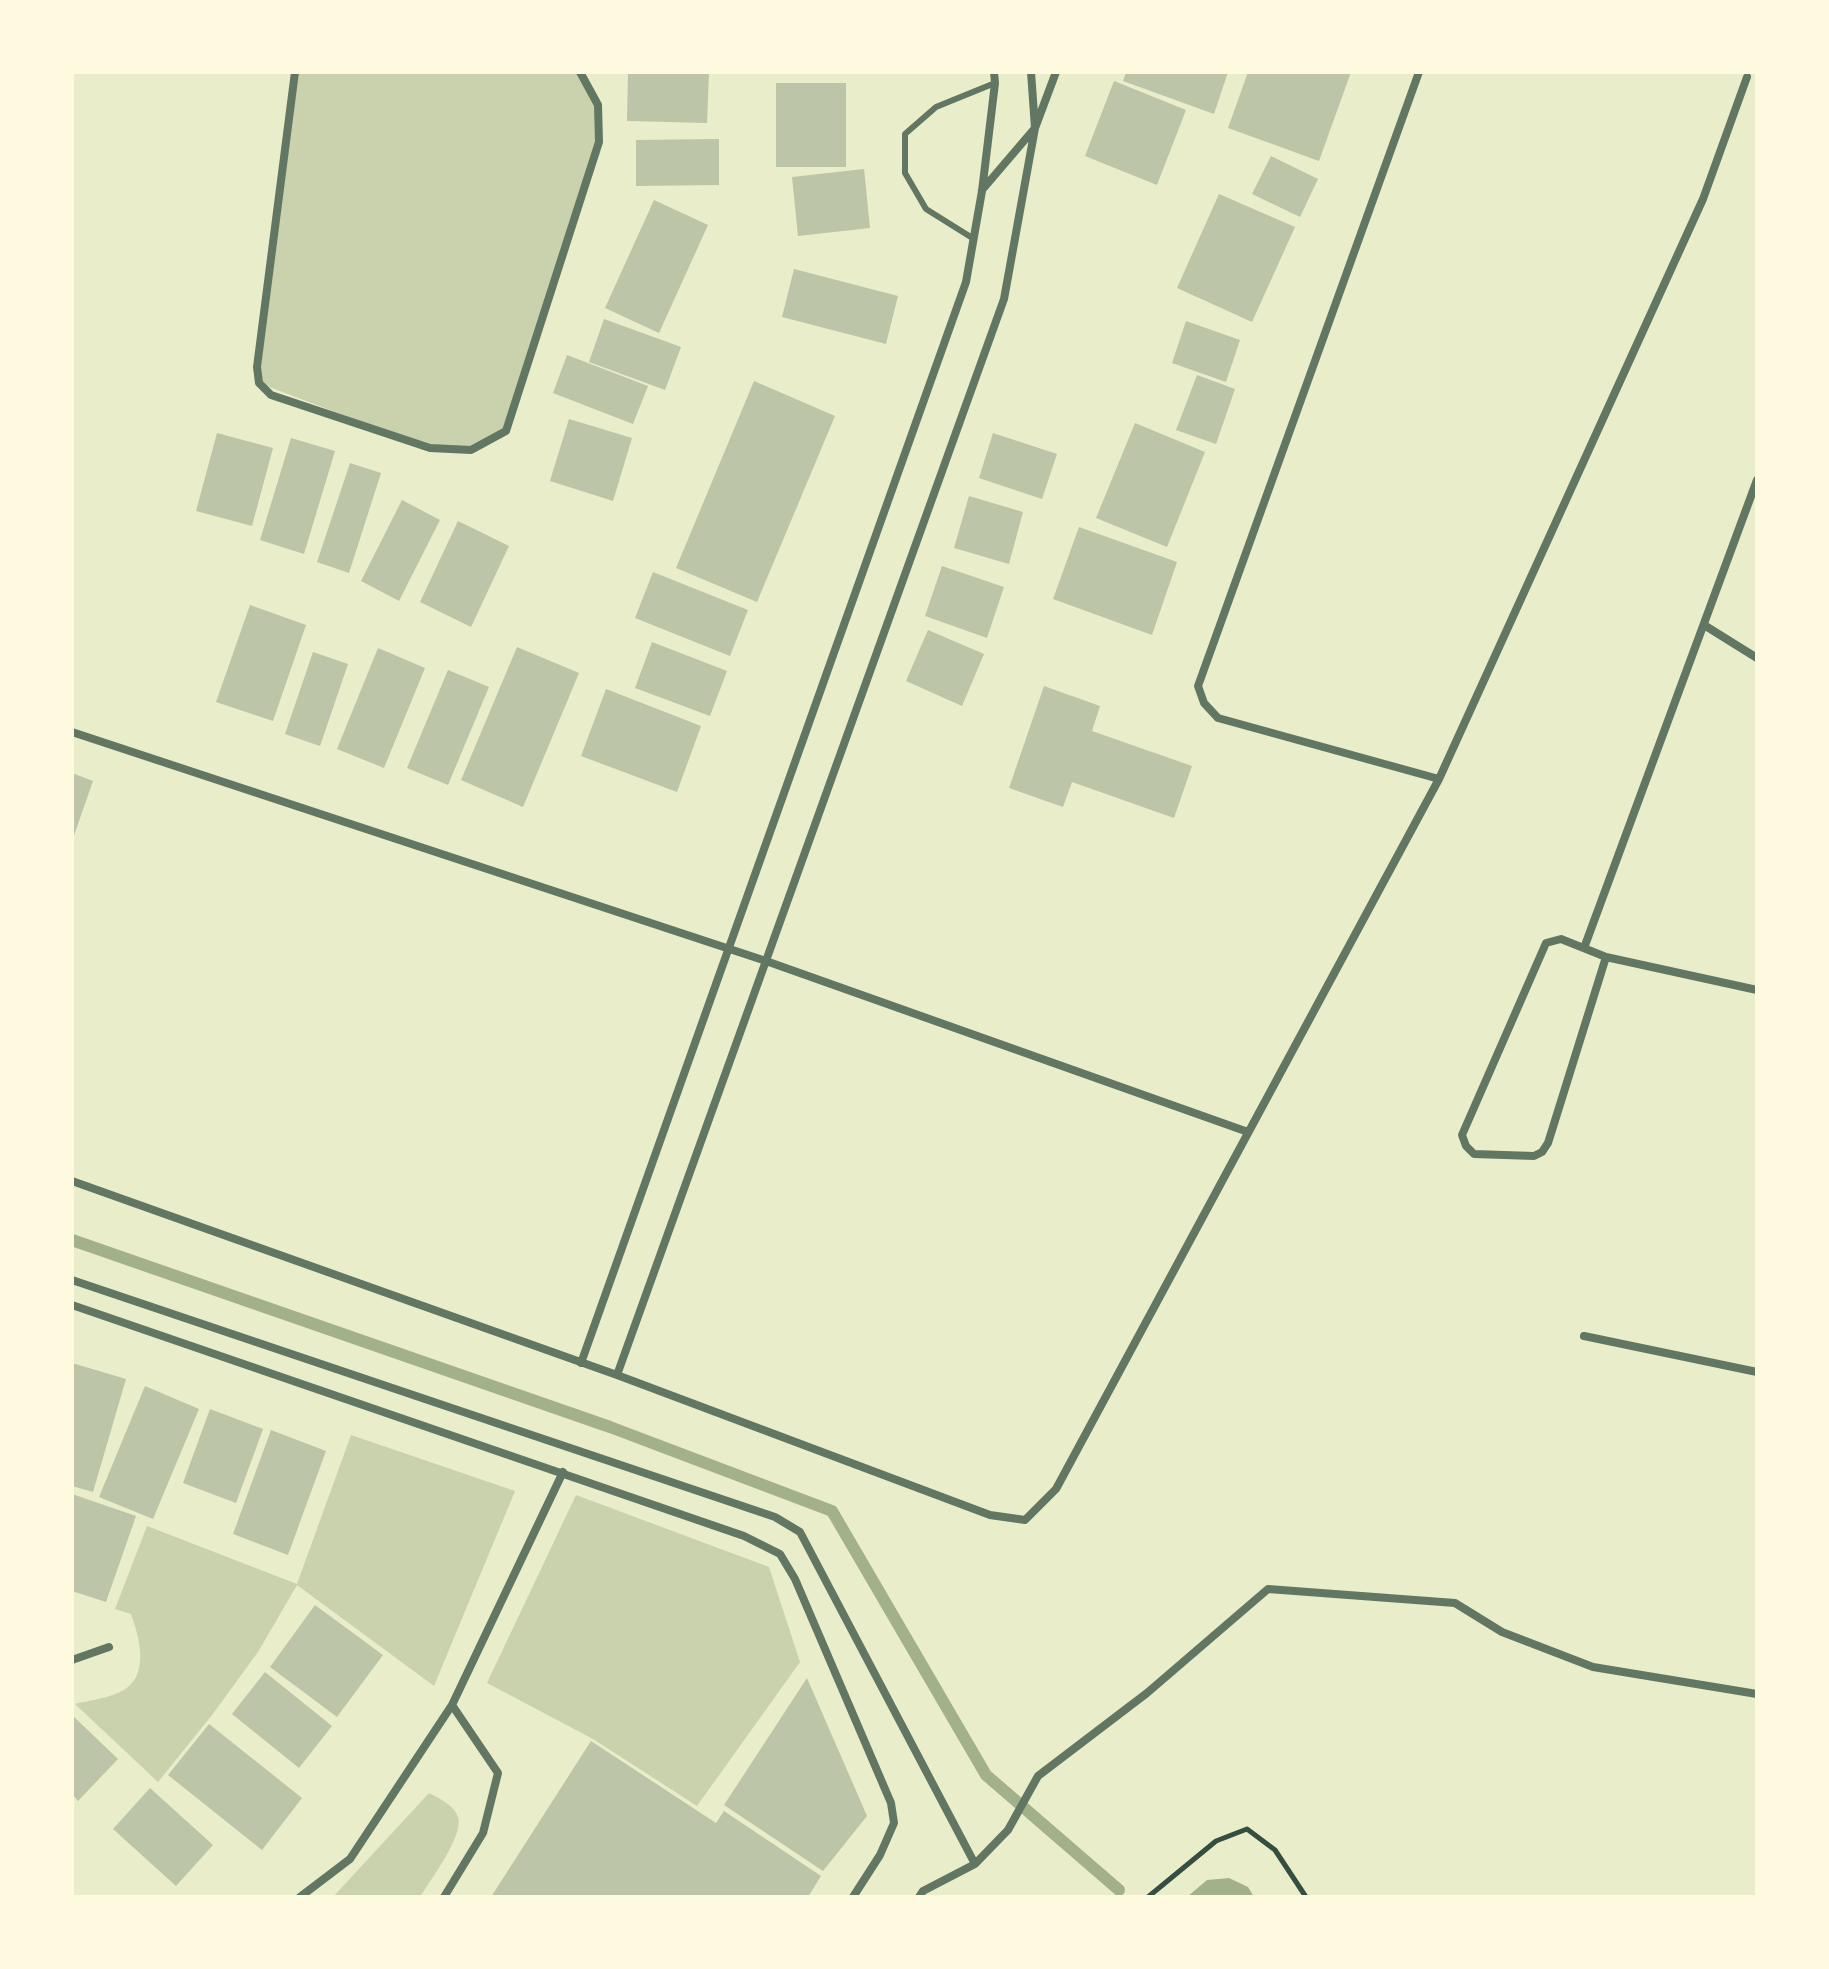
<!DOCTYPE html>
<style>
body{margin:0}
#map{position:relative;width:1829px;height:1969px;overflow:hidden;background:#e9edc9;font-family:"Fira Sans Condensed",sans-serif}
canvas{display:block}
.frame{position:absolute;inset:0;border:74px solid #fefae0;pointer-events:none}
</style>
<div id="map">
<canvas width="1829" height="1969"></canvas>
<div class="frame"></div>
</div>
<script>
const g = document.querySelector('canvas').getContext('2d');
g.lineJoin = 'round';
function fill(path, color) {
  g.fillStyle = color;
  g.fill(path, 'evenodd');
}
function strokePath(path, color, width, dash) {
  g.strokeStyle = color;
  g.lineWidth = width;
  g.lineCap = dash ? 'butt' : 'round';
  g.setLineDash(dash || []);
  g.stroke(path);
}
const green = new Path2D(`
 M295 72H580L598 105 599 142 506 431 471 450 430 448 259 383Z
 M351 1435 515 1491 434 1686 297 1585 258 1652 212 1715 158 1782 75 1704C91 1700 110 1698 124 1690 150 1674 139 1636 131 1614L115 1609 147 1526 297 1584Z
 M576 1495 769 1567 800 1662 697 1806 593 1739 487 1683Z
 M429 1793C439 1798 454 1805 458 1817 464 1836 430 1880 420 1897H333Z`);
const water = new Path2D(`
 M1229 1878 1248 1887 1254 1897H1187L1207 1880Z`);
const stream = new Path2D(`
 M72 1240 610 1427 832 1511 986 1775 1119 1890`);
const building = new Path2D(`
 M628 72H709L707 123 627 121Z
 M1126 72H1228L1214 114 1123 81Z
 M1248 72H1351L1319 161 1228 128Z
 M1114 81 1186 110 1157 185 1085 156Z
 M776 83H846V167H776Z
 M719 139V185L636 186V140Z
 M1271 156 1318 179 1300 217 1252 194Z
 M864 169 870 228 798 236 792 177Z
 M1219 194 1295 227 1252 322 1177 288Z
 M654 200 708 225 659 333 605 308Z
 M794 269 898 296 886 344 782 317Z
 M604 319 681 347 665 390 589 362Z
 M1186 321 1240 340 1226 382 1172 363Z
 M567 355 648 386 633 424 553 393Z
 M1197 375 1235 389 1216 444 1176 430Z
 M754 381 835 416 757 602 676 568Z
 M569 419 632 438 613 501 550 481Z
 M1135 423 1205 452 1167 547 1096 518Z
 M217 433 273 448 252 526 196 511Z
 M993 433 1057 454 1042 499 979 478Z
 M291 438 335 451 304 554 260 540Z
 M350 463 381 473 349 573 317 562Z
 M969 496 1023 512 1009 564 954 548Z
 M402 500 440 520 399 601 361 581Z
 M458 521 509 546 471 627 420 602Z
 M1079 527 1177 562 1152 635 1053 599Z
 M942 566 1004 587 987 638 925 616Z
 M653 572 748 610 730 656 635 618Z
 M250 605 306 625 273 721 216 702Z
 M928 630 984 654 962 706 906 681Z
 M652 642 727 671 710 716 635 688Z
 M517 647 579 673 523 807 461 780Z
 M378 648 425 668 384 768 337 749Z
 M313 652 348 664 320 746 285 734Z
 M448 670 489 687 448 785 407 768Z
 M1044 686 1100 706 1092 731 1192 766 1174 818 1072 782 1063 807 1009 788Z
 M606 689 701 726 677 792 581 756Z
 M72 773 93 781 72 841Z
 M72 1363 126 1379 93 1492 72 1486Z
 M145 1386 199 1409 153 1519 99 1497Z
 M210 1409 263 1429 236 1503 183 1483Z
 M271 1430 326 1451 288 1555 233 1534Z
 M72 1494 136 1516 106 1602 72 1591Z
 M315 1605 383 1655 337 1717 270 1667Z
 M265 1672 332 1726 299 1768 232 1714Z
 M807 1678 867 1816 823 1871 724 1805Z
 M72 1715 118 1759 78 1801 72 1794Z
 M209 1724 302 1798 262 1850 168 1775Z
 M591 1741 716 1823 724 1811 821 1876 808 1897H491Z
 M150 1788 213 1845 176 1886 113 1829Z`);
const path = new Path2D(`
 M1148 1897 1216 1841 1247 1829 1275 1850 1306 1897`);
const service = new Path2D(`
 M974 239 926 209 905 173V134L936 107 995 83`);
const minor = new Path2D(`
 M295 72 257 367 259 383 271 395 430 448 471 450 506 431 599 142 598 105 580 72
 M1419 72 1198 686 1204 703 1218 718 1439 779
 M982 190 1035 128 1056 72
 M1704 625 1757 658
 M72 732 766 961 1248 1132
 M1584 948 1757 480
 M1606 957 1548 1143 1542 1152 1534 1156 1474 1154 1466 1146 1462 1135 1546 943 1561 939 1606 957 1757 990
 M72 1181 617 1375 990 1515 1025 1520 1056 1489 1439 779 1703 199 1747 77
 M72 1280 775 1517 800 1532 975 1864
 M72 1305 744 1536 780 1554 795 1579 891 1803 894 1823 880 1855 853 1897
 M1584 1336 1757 1372
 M581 1363 966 282 982 191 995 83 994 72
 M617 1375 1004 299 1035 128 1031 72
 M72 1660 109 1647
 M300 1897 350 1859 452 1705 563 1472
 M444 1897 483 1833 498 1773 452 1705
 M919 1897 923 1891 975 1864 1008 1830 1038 1776 1147 1693 1268 1589 1455 1603 1502 1632 1593 1667 1757 1694`);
fill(green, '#cad2ad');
fill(water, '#a3b18a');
strokePath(stream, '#a3b18a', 12);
fill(building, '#bcc5a7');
strokePath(path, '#344e41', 5);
strokePath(service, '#617663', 6);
strokePath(minor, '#617663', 8);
</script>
